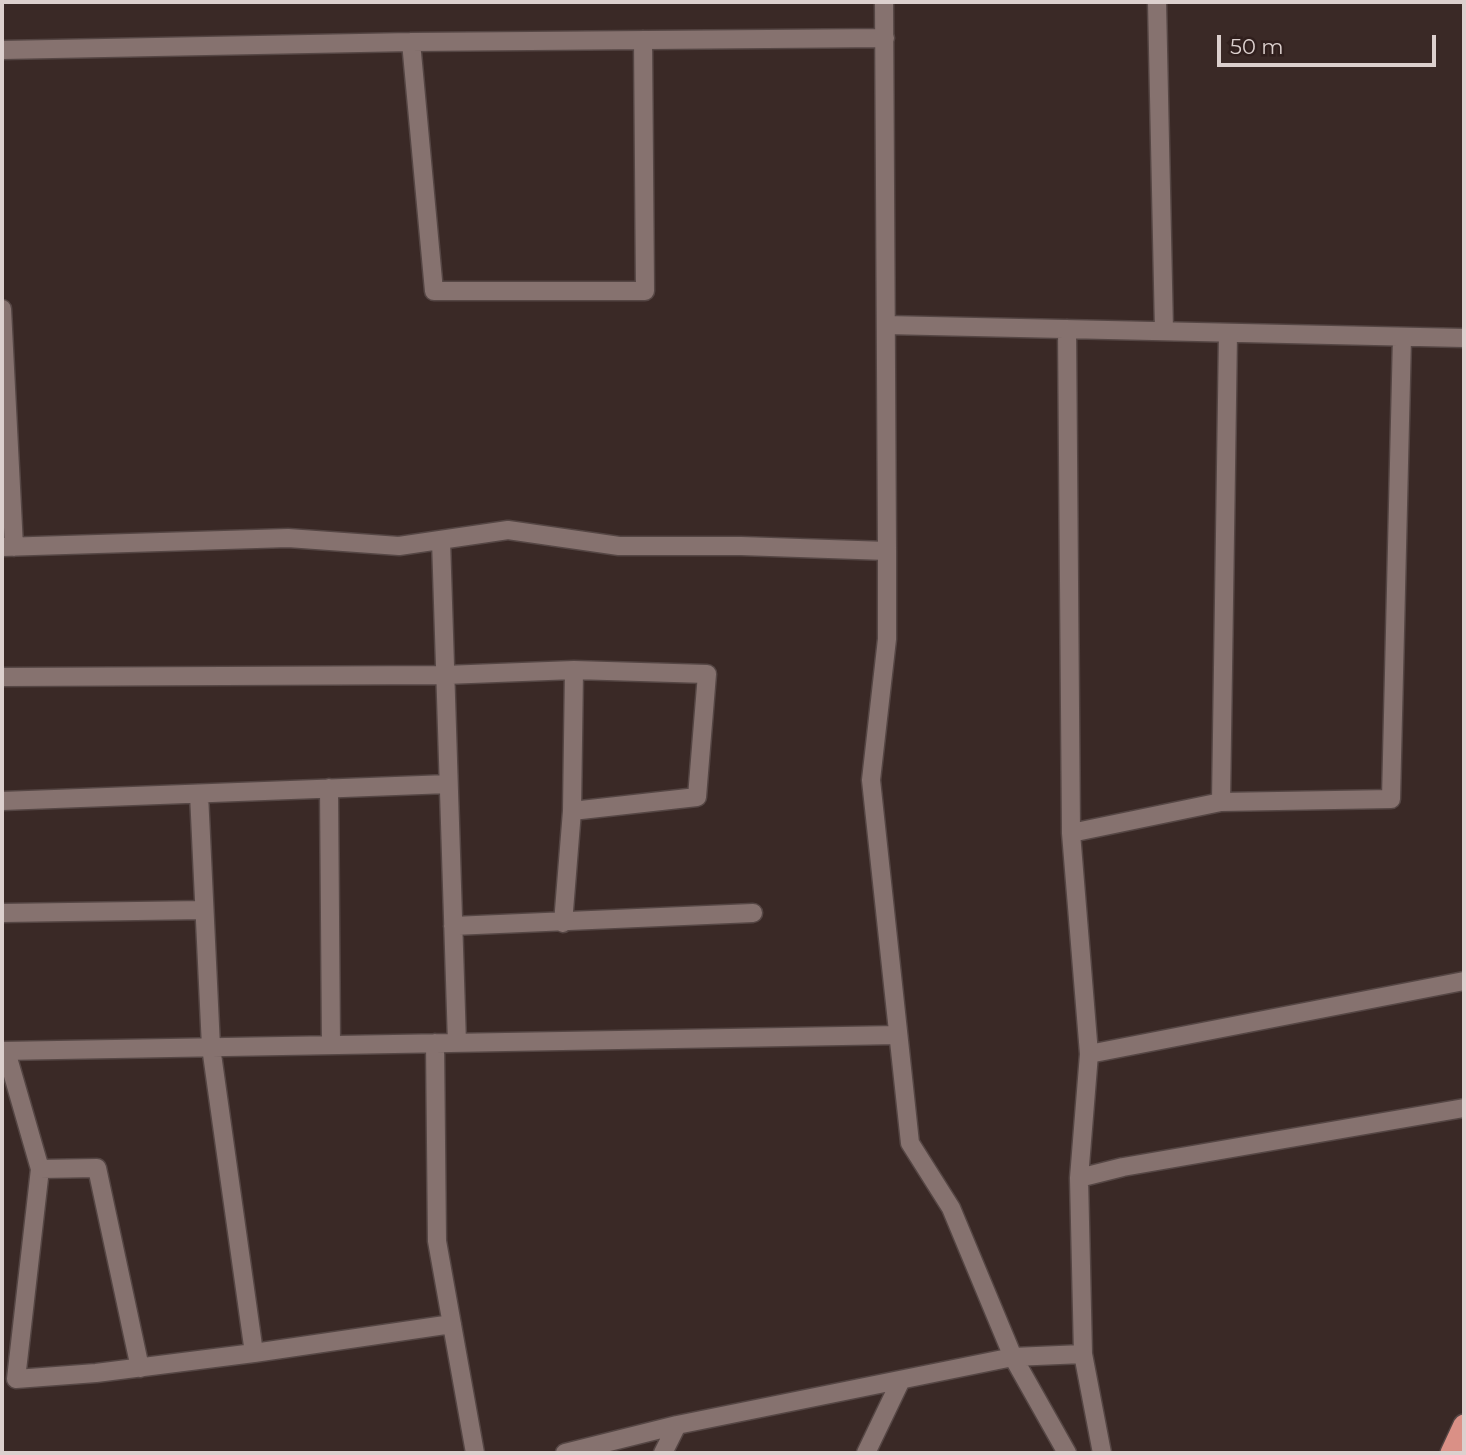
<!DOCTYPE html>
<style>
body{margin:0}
#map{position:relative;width:1466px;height:1455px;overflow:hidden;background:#3a2926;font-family:Montserrat,sans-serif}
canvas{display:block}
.frame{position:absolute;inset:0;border:4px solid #dcd0ce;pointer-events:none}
.scale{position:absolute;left:1217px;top:35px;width:219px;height:32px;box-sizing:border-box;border:4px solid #dcd0ce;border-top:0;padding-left:9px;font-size:21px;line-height:24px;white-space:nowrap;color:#dcd0ce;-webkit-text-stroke:5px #301f1d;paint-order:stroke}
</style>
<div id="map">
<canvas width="1466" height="1455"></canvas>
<div class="frame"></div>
<div class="scale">50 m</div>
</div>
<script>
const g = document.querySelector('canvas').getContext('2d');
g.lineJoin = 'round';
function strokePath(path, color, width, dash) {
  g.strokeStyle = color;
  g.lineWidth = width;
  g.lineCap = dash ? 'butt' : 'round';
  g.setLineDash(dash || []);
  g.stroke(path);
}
const street = new Path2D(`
 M884 2 887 551
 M1157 2 1164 331
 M643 40 645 291H434L411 42 885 38
 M2 50 411 42
 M2 309 14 547
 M886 325 1464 338
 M1067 329 1071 833 1221 802
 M1228 333 1221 802 1391 799 1402 337
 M441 540 457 1043
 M2 547 288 538 399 546 508 530 619 546H741L887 551V639L871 780 910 1143 951 1208 1013 1357 1067 1453
 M2 677 445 675 574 670 707 674 697 797 572 811
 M329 788 331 1045
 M199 794 211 1047 254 1353 452 1324
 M2 801 448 784
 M1071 833 1089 1054 1464 981
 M2 913 204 910
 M563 923 572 811 574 670
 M453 926 753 913
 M435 1043 437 1241 475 1453
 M2 1051 898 1035
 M6 1051 40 1169
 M1079 1178 1089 1054
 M1083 1354 1102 1453
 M140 1368 97 1168 40 1169 16 1379 96 1373 254 1353
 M565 1453 677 1425
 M663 1453 677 1425 1013 1357 1083 1354 1079 1178 1123 1167 1464 1108
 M866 1453 901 1380`);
const highway = new Path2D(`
 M1451 1453 1464 1425`);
strokePath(street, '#554644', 21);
strokePath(highway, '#554644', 24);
strokePath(street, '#86726f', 18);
strokePath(highway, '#da9086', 21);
</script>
